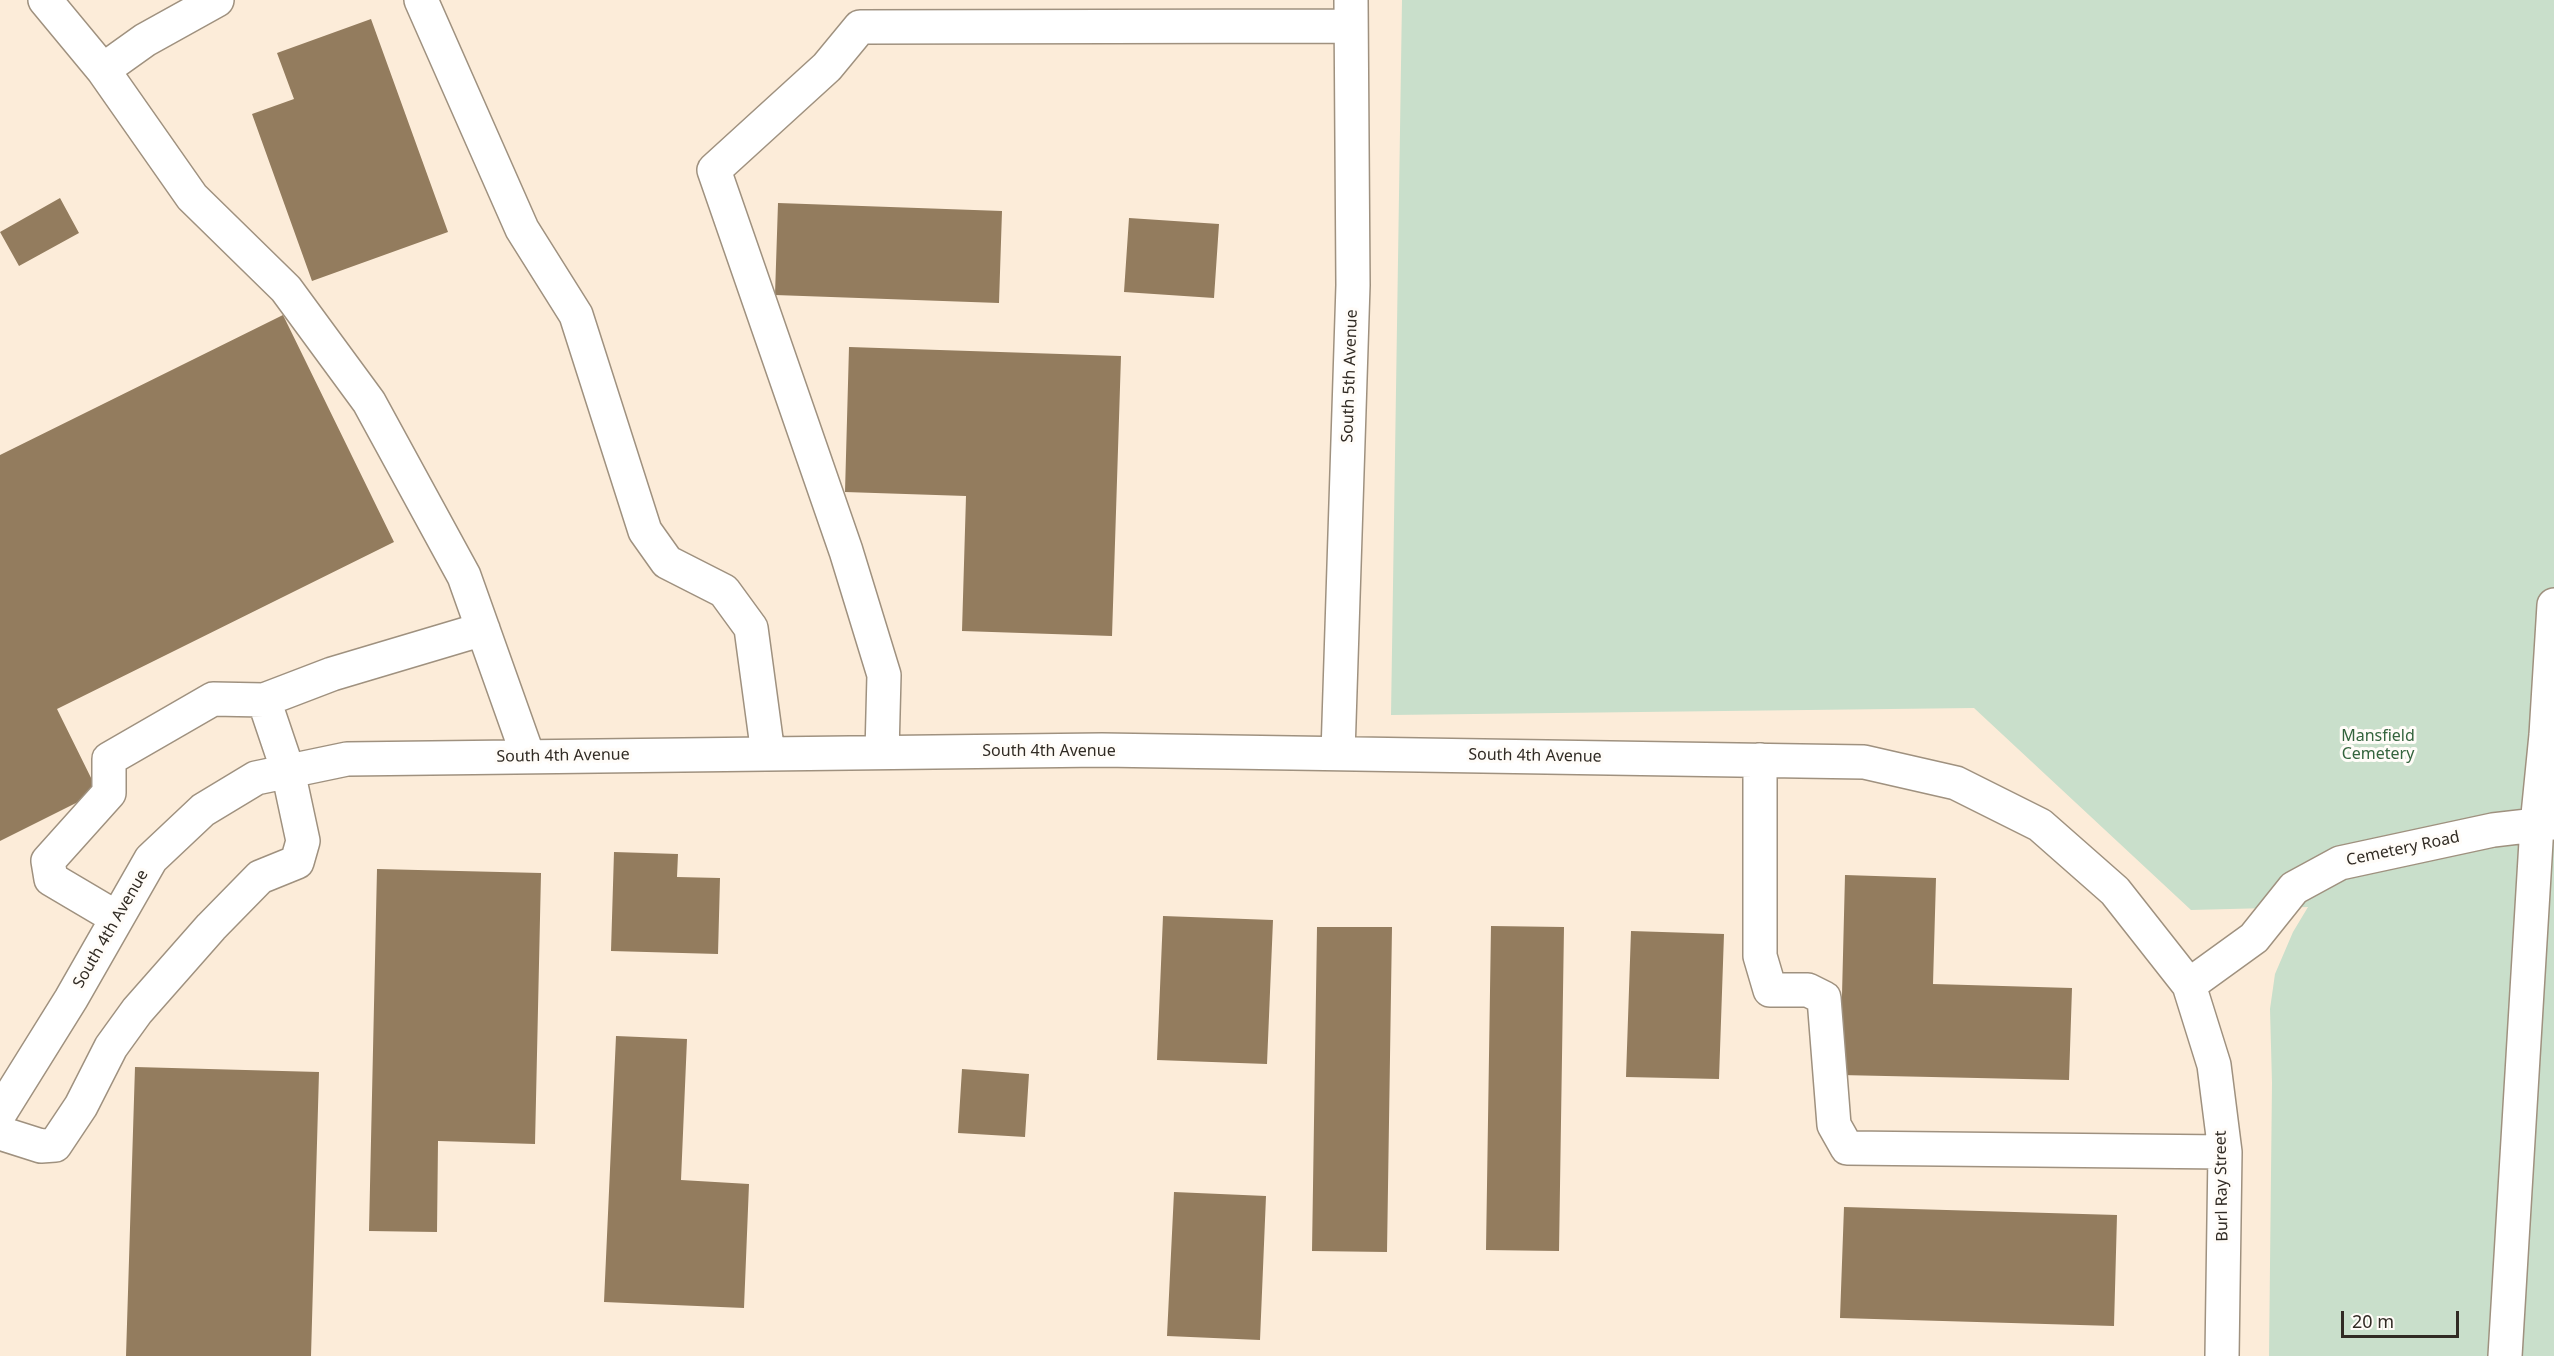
<!DOCTYPE html>
<style>
body{margin:0}
#map{position:relative;width:2554px;height:1356px;overflow:hidden;background:#fcecd9;font-family:"Noto Sans",sans-serif}
canvas{display:block}
.scale{position:absolute;left:2341px;top:1311px;width:118px;height:27px;box-sizing:border-box;border:3px solid #312b24;border-top:0;padding-left:8px;font-size:18px;line-height:21px;white-space:nowrap;color:#312b24;-webkit-text-stroke:4px #fffcf8;paint-order:stroke}
</style>
<div id="map">
<canvas width="2554" height="1356"></canvas>
<div class="scale">20 m</div>
</div>
<script>
const g = document.querySelector('canvas').getContext('2d');
g.lineJoin = 'round';
function fill(path, color) {
  g.fillStyle = color;
  g.fill(path, 'evenodd');
}
function strokePath(path, color, width, dash) {
  g.strokeStyle = color;
  g.lineWidth = width;
  g.lineCap = dash ? 'butt' : 'round';
  g.setLineDash(dash || []);
  g.stroke(path);
}
function drawText(font, color, halo, rows, align = 'center') {
  g.font = font + ' "Noto Sans",sans-serif';
  g.lineWidth = 6;
  g.setLineDash([]);
  g.textBaseline = 'middle';
  g.strokeStyle = halo;
  g.fillStyle = color;
  for (const [text, x, y, turn = 0] of rows) {
    g.save();
    g.translate(x, y);
    g.rotate((+turn || 0) * Math.PI / 180);
    g.textAlign = isNaN(turn) ? turn : align;
    if (halo) g.strokeText(text, 0, 0);
    g.fillText(text, 0, 0);
    g.restore();
  }
}
const green = new Path2D(`
 M1402 0H2554V1356H2269L2272 1083 2270 1009 2275 974 2293 932 2308 907 2191 910 1974 708 1391 715Z`);
const building = new Path2D(`
 M371 19 448 232 312 281 252 114 294 99 277 53Z
 M60 198 79 233 19 266 0 232Z
 M778 203 1002 211 999 303 775 295Z
 M1129 218 1219 224 1214 298 1124 292Z
 M283 315 394 542 57 709 98 792 0 841V455Z
 M849 347 1121 356 1112 636 962 631 966 496 845 492Z
 M614 852 678 854 677 877 720 878 718 954 611 951Z
 M377 869 541 873 535 1144 438 1141 437 1232 369 1231Z
 M1845 875 1936 878 1933 984 2072 988 2069 1080 1840 1075Z
 M1163 916 1273 920 1267 1064 1157 1060Z
 M1491 926 1564 927 1559 1251 1486 1250Z
 M1317 927H1392L1387 1252 1312 1251Z
 M1631 931 1724 934 1719 1079 1626 1077Z
 M616 1036 687 1039 681 1180 749 1184 744 1308 604 1302Z
 M135 1067 319 1072 311 1356H126Z
 M962 1069 1029 1074 1025 1137 958 1133Z
 M1174 1192 1266 1196 1260 1340 1167 1336Z
 M1844 1207 2117 1215 2114 1326 1840 1318Z`);
const minor = new Path2D(`
 M45 0 103 70 145 40 217 0
 M421 0 522 229 576 315 645 531 667 562 724 591 751 628 768 754
 M103 70 192 197 286 289 369 402 464 576 528 756
 M882 752 884 675 846 551 714 170 827 67 860 27 1351 26
 M1338 753 1353 285 1351 0
 M1760 760V956L1770 990H1808L1824 998 1834 1125 1847 1148 2225 1152
 M117 918 51 879 48 861 109 793V759L213 699 264 700 332 674 483 629
 M2189 985 2254 938 2294 888 2340 863 2493 830 2554 823
 M0 1113 71 999 151 859 203 810 256 778 347 759 1102 750 1864 762 1956 783 2040 825 2115 891 2189 985 2214 1065 2225 1152 2222 1356
 M0 1133 41 1146 55 1145 81 1106 111 1047 137 1011 211 927 260 877 297 862 303 841 288 771 264 700
 M2505 1356 2537 825 2546 735 2554 605`);
const streetNames = [
 ["South 5th Avenue",1350,376,-88],
 ["South 4th Avenue",1049,751],
 ["South 4th Avenue",563,756,-1],
 ["South 4th Avenue",1535,756,1],
 ["Cemetery Road",2403,849,-12],
 ["South 4th Avenue",111,929,-60],
 ["Burl Ray Street",2222,1186,-91]
];
const parkNames = [
 ["Mansfield",2378,736],
 ["Cemetery",2378,754]
];
fill(green, '#c9dfcb');
fill(building, '#937c5e');
strokePath(minor, '#9f917f', 36);
strokePath(minor, '#fff', 33);
drawText('16px', '#312b24', '#fffcf8', streetNames);
drawText('16px', '#34643d', '#fffcf8', parkNames);
</script>
